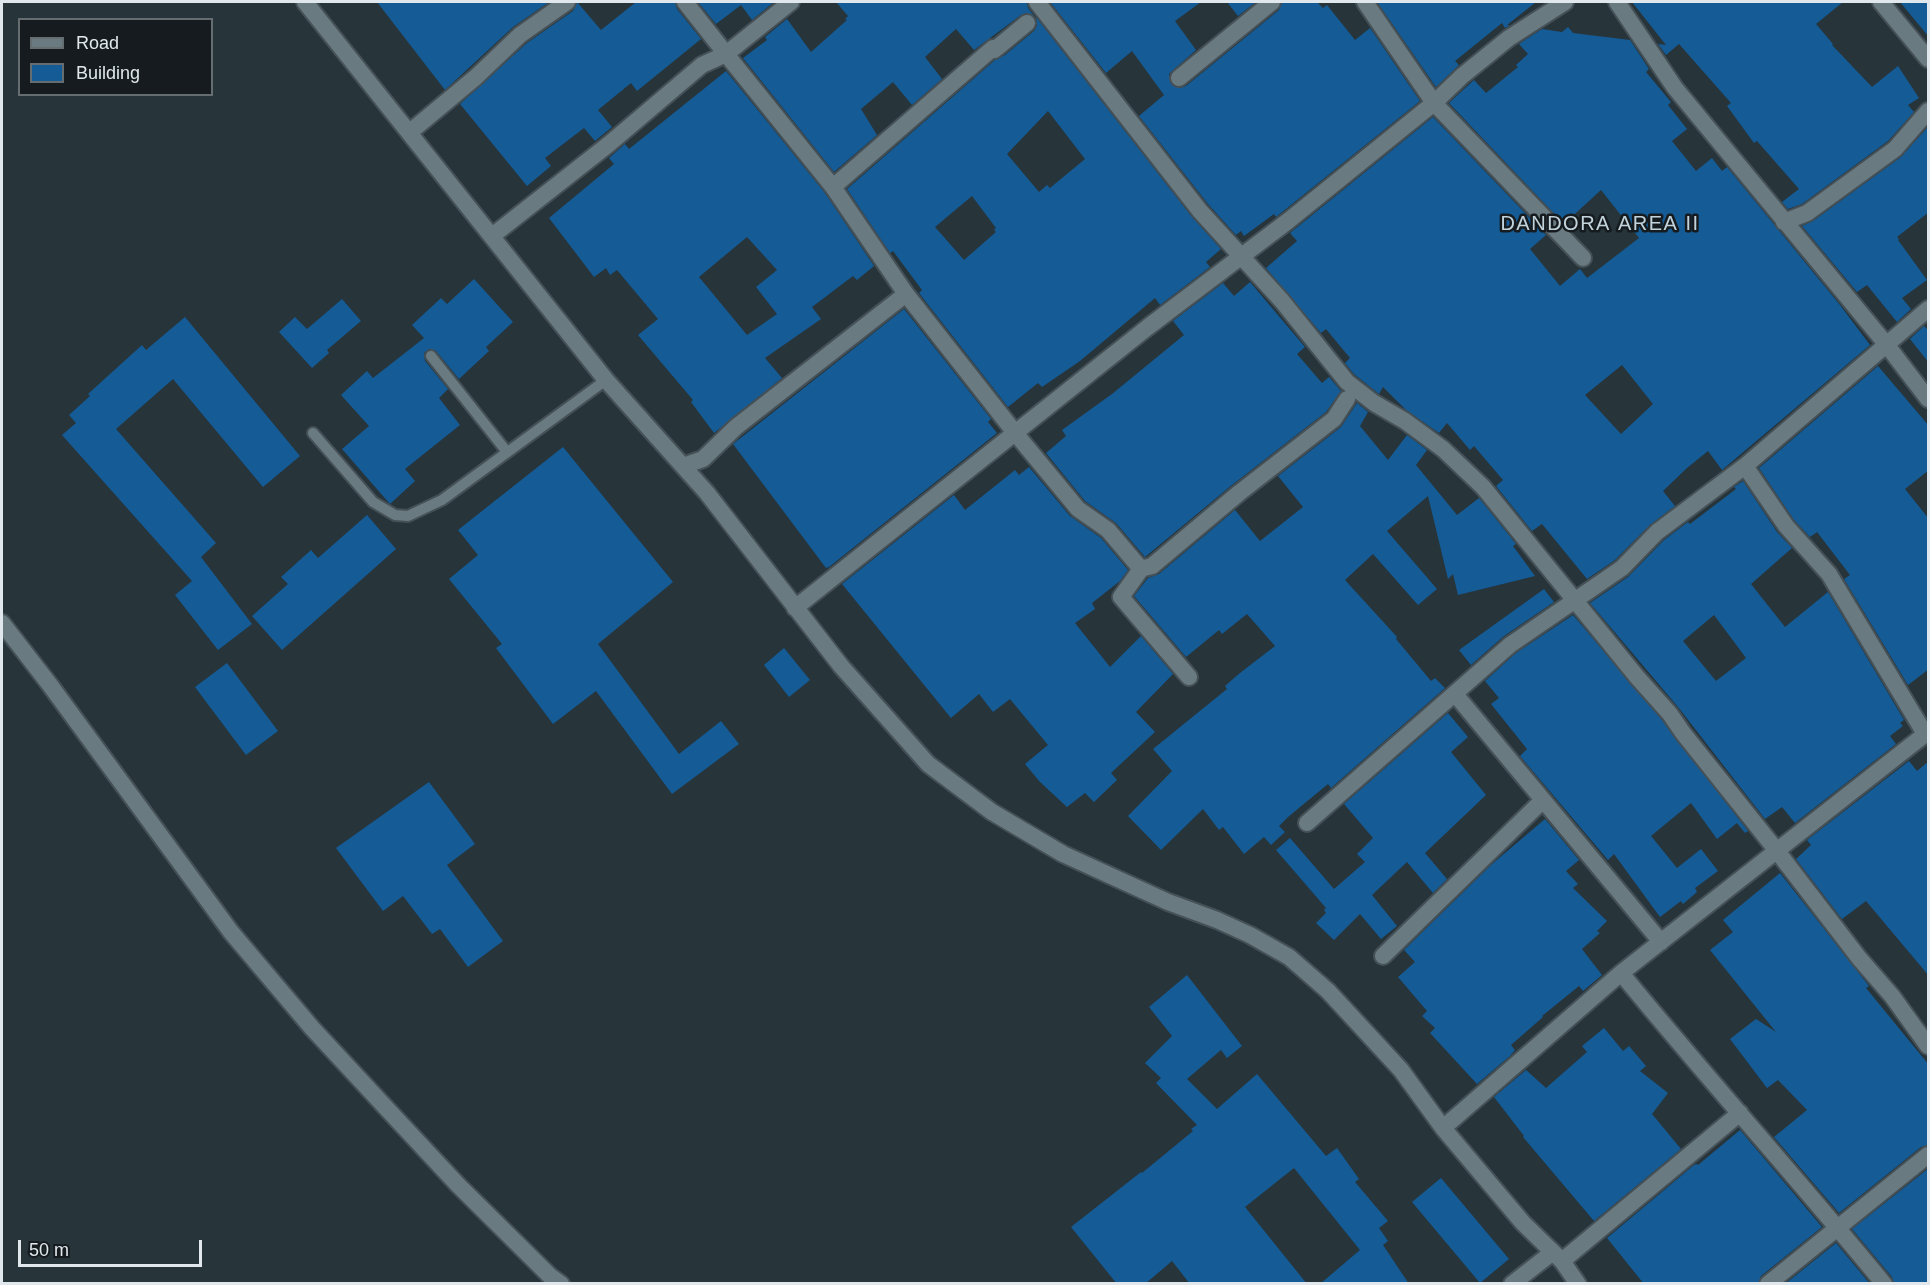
<!DOCTYPE html>
<style>
body{margin:0}
#map{position:relative;width:1930px;height:1285px;overflow:hidden;background:#27353b;font-family:Helvetica,sans-serif}
canvas{display:block}
.frame{position:absolute;inset:0;border:3px solid #e0e8ed;pointer-events:none}
.legend{position:absolute;left:18px;top:18px;width:195px;height:78px;box-sizing:border-box;background:#151b1e;border:2px solid #666d71;margin:0;padding:8px 10px;list-style:none;font-size:18px;color:#e0e8ed}
.legend li{display:flex;align-items:center;gap:12px;height:30px}
.legend b{width:30px;border:2px solid #666d71}
.scale{position:absolute;left:18px;top:1240px;width:184px;height:27px;box-sizing:border-box;border:3px solid #e0e8ed;border-top:0;padding-left:8px;font-size:18px;line-height:21px;white-space:nowrap;color:#e0e8ed;-webkit-text-stroke:4px #151b1e;paint-order:stroke}
</style>
<div id="map">
<canvas width="1930" height="1285"></canvas>
<div class="frame"></div>
<ul class="legend">
<li><b style="height:8px;background:#6a7a81"></b>Road</li>
<li><b style="height:16px;background:#155b96"></b>Building</li>
</ul>
<div class="scale">50 m</div>
</div>
<script>
const g = document.querySelector('canvas').getContext('2d');
g.lineJoin = 'round';
function fill(path, color) {
  g.fillStyle = color;
  g.fill(path, 'evenodd');
}
function strokePath(path, color, width, dash) {
  g.strokeStyle = color;
  g.lineWidth = width;
  g.lineCap = dash ? 'butt' : 'round';
  g.setLineDash(dash || []);
  g.stroke(path);
}
function drawText(font, color, halo, rows, align = 'center') {
  g.font = font + ' Helvetica,sans-serif';
  g.lineWidth = 5;
  g.setLineDash([]);
  g.textBaseline = 'middle';
  g.strokeStyle = halo;
  g.fillStyle = color;
  for (const [text, x, y, turn = 0] of rows) {
    g.save();
    g.translate(x, y);
    g.rotate((+turn || 0) * Math.PI / 180);
    g.textAlign = isNaN(turn) ? turn : align;
    if (halo) g.strokeText(text, 0, 0);
    g.fillText(text, 0, 0);
    g.restore();
  }
}
const building = new Path2D(`
 M377 2H549L513 27 445 90Z
 M577 2 601 30 636 2H675L677 9 701 39 637 91 631 83 598 110 612 127 595 141 584 128 545 158 551 166 527 186 460 104 527 43 573 11Z
 M698 2H774L752 20 741 5 716 24Z
 M836 2H1027L1028 8 1034 16 1026 13 1021 15 974 50 956 29 925 57 942 79 912 105 893 82 861 109 877 135 834 172 743 58 767 40 765 37 787 19 811 52 847 20 845 19 848 16Z
 M1050 2H1201L1175 21 1196 50 1169 74 1171 84 1180 88 1186 86 1279 10 1282 2H1317L1323 8 1327 5 1355 40 1370 28 1420 101 1276 217 1274 214 1244 236 1241 231 1236 235 1208 204 1139 116 1164 95 1132 51 1106 73Z
 M1227 2H1256L1238 16Z
 M1377 2H1536L1507 25H1510L1505 28 1502 23 1455 61 1459 65 1436 87Z
 M1632 2H1843L1816 24 1833 44 1832 45 1872 87 1898 66 1919 98 1908 105 1914 112 1888 141 1802 204 1788 209 1782 202 1799 189 1757 141 1754 143 1727 106 1731 103 1679 44 1666 55 1658 44 1666 45Z
 M1900 2H1929V37Z
 M1036 17 1192 217 1221 249 1206 262 1210 267 1160 305 1155 298 1080 361 1042 387 1038 383 1008 407 919 293 922 290 893 251 890 253 847 189 995 60 1005 55 1034 31 1037 26ZM1048 111 1085 159 1050 188 1047 185 1039 192 1007 154ZM972 196 996 228 994 230 996 232 964 260 935 227Z
 M1568 27 1573 33 1630 40 1649 69 1646 72 1671 102 1668 105 1687 129 1672 141 1696 171 1712 158 1722 171 1727 167 1840 305 1870 345 1722 470 1708 451 1687 468 1663 491 1675 506 1650 525 1615 560 1587 579 1542 524 1532 531 1496 486 1503 480 1474 446 1470 450 1447 423 1439 433 1406 410 1383 387 1379 394 1354 374 1345 363 1350 358 1326 329 1321 333 1266 268 1297 241 1290 233 1433 117 1546 235 1530 249 1560 286 1580 269 1587 278 1639 238 1601 190 1564 224 1449 103 1474 80 1486 93 1518 67 1516 65 1528 54 1519 44 1542 29 1562 32ZM1622 365 1653 404 1621 434 1585 395Z
 M726 71 825 193 874 266 857 280 853 276 812 307 821 319 765 358 782 378 714 433 691 402 693 400 638 335 658 319 617 270 610 275 606 268 594 277 549 218 614 164 609 158 625 144 629 149ZM747 237 777 270 756 287 777 314 747 335 699 277Z
 M1927 128 1929 212 1897 237 1899 239 1898 240 1927 280 1902 298 1911 309 1897 322 1867 285 1857 292 1802 226 1813 221 1901 157Z
 M474 279 513 322 486 347 489 351 459 379 436 351 429 349 424 353 425 361 448 389 439 398 460 425 405 469 415 481 390 504 342 449 369 426 341 395 367 371 373 378 424 338 412 325 441 298 447 304Z
 M1250 282 1305 347 1297 354 1322 383 1329 377 1341 391 1326 412 1232 485 1145 557 1116 523 1085 501 1046 453 1066 436 1062 430 1112 394 1184 335 1173 321 1223 283 1234 296Z
 M342 299 361 321 327 350 329 353 312 368 279 332 295 317 307 329Z
 M904 309 991 419 988 422 997 433 829 567 826 568 733 444Z
 M185 317 300 456 263 487 173 379 116 429 216 543 201 557 252 624 218 650 175 595 192 581 62 435 76 423 69 415 90 396 88 394 142 345 146 350Z
 M1924 326 1929 331V363L1910 339Z
 M1878 366 1929 426V470L1905 489 1929 519V669L1908 685 1844 579 1850 575 1817 532 1810 537 1794 520 1759 468Z
 M1357 403 1368 412 1360 426 1388 460 1407 435 1427 450 1416 465 1457 515 1479 498 1516 544 1513 546 1535 576 1458 595 1453 574 1448 579 1428 496 1387 531 1437 589 1418 605 1373 554 1345 580 1397 637 1396 639 1431 681 1435 678 1445 688 1331 788 1328 784 1288 817 1279 826 1285 832 1271 845 1264 837 1244 854 1223 827 1219 830 1203 809 1161 850 1128 816 1172 771 1153 749 1227 689 1225 686 1240 673 1275 646 1247 614 1222 634 1219 630 1186 657 1134 596 1148 578 1159 574 1235 510 1260 541 1303 507 1278 476 1341 427Z
 M563 447 673 582 598 644 679 754 721 721 739 744 672 794 596 691 553 724 496 648 502 644 449 579 478 555 458 530Z
 M1029 467 1070 516 1101 538 1128 570 1120 581 1092 603 1095 609 1075 623 1110 667 1141 636 1173 674 1136 712 1155 732 1111 773 1117 780 1094 802 1085 793 1067 807 1040 782 1025 764 1048 745 1010 699 993 712 979 694 951 718 842 584 954 495 965 510 1015 470 1019 475Z
 M1743 481 1777 532 1792 548 1751 584 1785 627 1828 592 1904 720 1900 723 1903 726 1890 736 1896 744 1795 823 1782 807 1765 819 1678 707 1590 603 1628 577 1664 540 1688 522 1690 524 1736 489 1734 487ZM1714 615 1746 658 1716 681 1683 641Z
 M367 515 396 549 282 650 252 616 288 584 281 577 311 550 318 558Z
 M1544 589 1554 602 1504 636 1471 665 1459 650Z
 M1573 615 1662 720 1748 831 1745 833 1737 823 1717 839 1691 803 1651 836 1677 868 1701 849 1718 871 1695 888 1697 892 1683 904 1681 901 1660 917 1614 854 1608 860 1520 756 1527 749 1491 704 1499 698 1485 681 1516 653Z
 M784 648 810 680 789 697 764 665Z
 M227 663 278 731 246 755 195 687Z
 M1448 713 1468 737 1451 752 1486 795 1425 853 1447 879 1433 893 1407 862 1372 895 1397 926 1381 939 1360 914 1334 940 1316 923 1326 913 1324 910 1326 908 1276 850 1290 838 1334 889 1365 862 1357 854 1373 838 1344 804Z
 M1909 761 1917 771 1929 761V976L1866 901 1842 919 1796 859 1811 845 1807 840Z
 M429 782 475 844 447 865 503 941 468 967 440 929 432 934 403 896 383 911 336 848Z
 M1545 819 1579 860 1566 871 1578 884 1573 888 1607 921 1597 931 1600 933 1582 949 1602 975 1583 991 1579 986 1542 1016 1543 1017 1511 1045 1515 1050 1510 1056 1477 1084 1430 1033 1435 1028 1422 1016 1427 1011 1398 977 1415 962 1404 950 1492 864Z
 M1780 873 1869 986 1866 988 1929 1065V1145L1921 1147 1839 1213 1774 1137 1807 1110 1778 1080 1767 1088 1730 1039 1756 1019 1776 1032 1710 950 1733 932 1723 920Z
 M1187 975 1242 1046 1227 1058 1221 1050 1187 1079 1217 1109 1257 1074 1326 1156 1337 1148 1359 1179 1355 1182 1388 1221 1379 1228 1388 1241 1383 1245 1409 1284H1320L1360 1250 1294 1168 1245 1207 1307 1284H1190L1172 1261 1145 1284H1117L1071 1227 1141 1172 1142 1173 1193 1131 1191 1129 1197 1125 1156 1083 1161 1078 1145 1063 1172 1036 1149 1007Z
 M1604 1028 1623 1051 1629 1046 1646 1066 1640 1071 1668 1093 1652 1114 1681 1149 1594 1221 1523 1137 1524 1136 1494 1097 1526 1070 1546 1088 1587 1052 1582 1046Z
 M1740 1130 1822 1227 1761 1276 1758 1284H1644L1607 1238 1694 1165 1697 1164 1698 1165Z
 M1929 1168V1284H1894L1892 1277 1852 1229Z
 M1441 1178 1509 1259 1480 1283 1412 1202Z
 M1836 1243 1870 1284H1785Z`);
const service = new Path2D(`
 M431 356 507 452
 M313 433 373 502 395 515 408 516 442 500 606 380`);
const minor = new Path2D(`
 M305 2 606 380 707 493 841 666 928 764 992 812 1063 854 1168 902 1217 920 1250 935 1289 957 1328 991 1401 1070 1443 1128 1523 1223 1562 1261 1578 1284
 M685 2 726 54 791 2
 M1037 2 1200 211 1282 301 1347 382 1374 403 1405 421 1443 449 1483 487 1637 677 1670 714 1683 733 1777 851 1859 958 1892 996 1928 1046
 M1365 2 1434 103 1583 258
 M1617 2 1675 88 1886 344 1928 399
 M1881 2 1928 59
 M1179 78 1272 2
 M410 132 476 77 520 35 567 2
 M833 187 993 48 994 50 998 47 1027 23
 M1784 222 1807 213 1895 149 1928 111
 M492 236 609 144 702 65 726 54 833 187 906 294 1016 434 1078 509 1108 530 1141 569 1121 597 1189 677
 M683 466 703 459 736 427 906 294
 M1745 466 1786 526 1829 574 1925 734
 M1140 569 1152 566 1239 493 1334 419 1347 399
 M795 608 1148 327 1288 221 1434 103 1462 76 1509 38 1565 2
 M2 623 50 685 231 932 312 1028 389 1111 458 1185 550 1276 561 1284
 M1455 694 1661 942
 M1307 823 1510 645 1622 568 1657 532 1745 466 1928 309
 M1383 956 1542 801
 M1621 973C1707 1078 1798 1179 1884 1284
 M1443 1128 1621 973 1928 732
 M1562 1261 1740 1113
 M1512 1284 1553 1252
 M1768 1284 1928 1155`);
const quarterNames = [
 ["DANDORA AREA II",1600,224]
];
fill(building, '#155b96');
strokePath(service, '#455157', 14);
strokePath(minor, '#455157', 20);
strokePath(service, '#6a7a81', 10);
strokePath(minor, '#6a7a81', 16);
g.letterSpacing = '1.5px';
drawText('20px', '#c2d3dc', '#151b1e', quarterNames);
g.letterSpacing = '0px';
</script>
